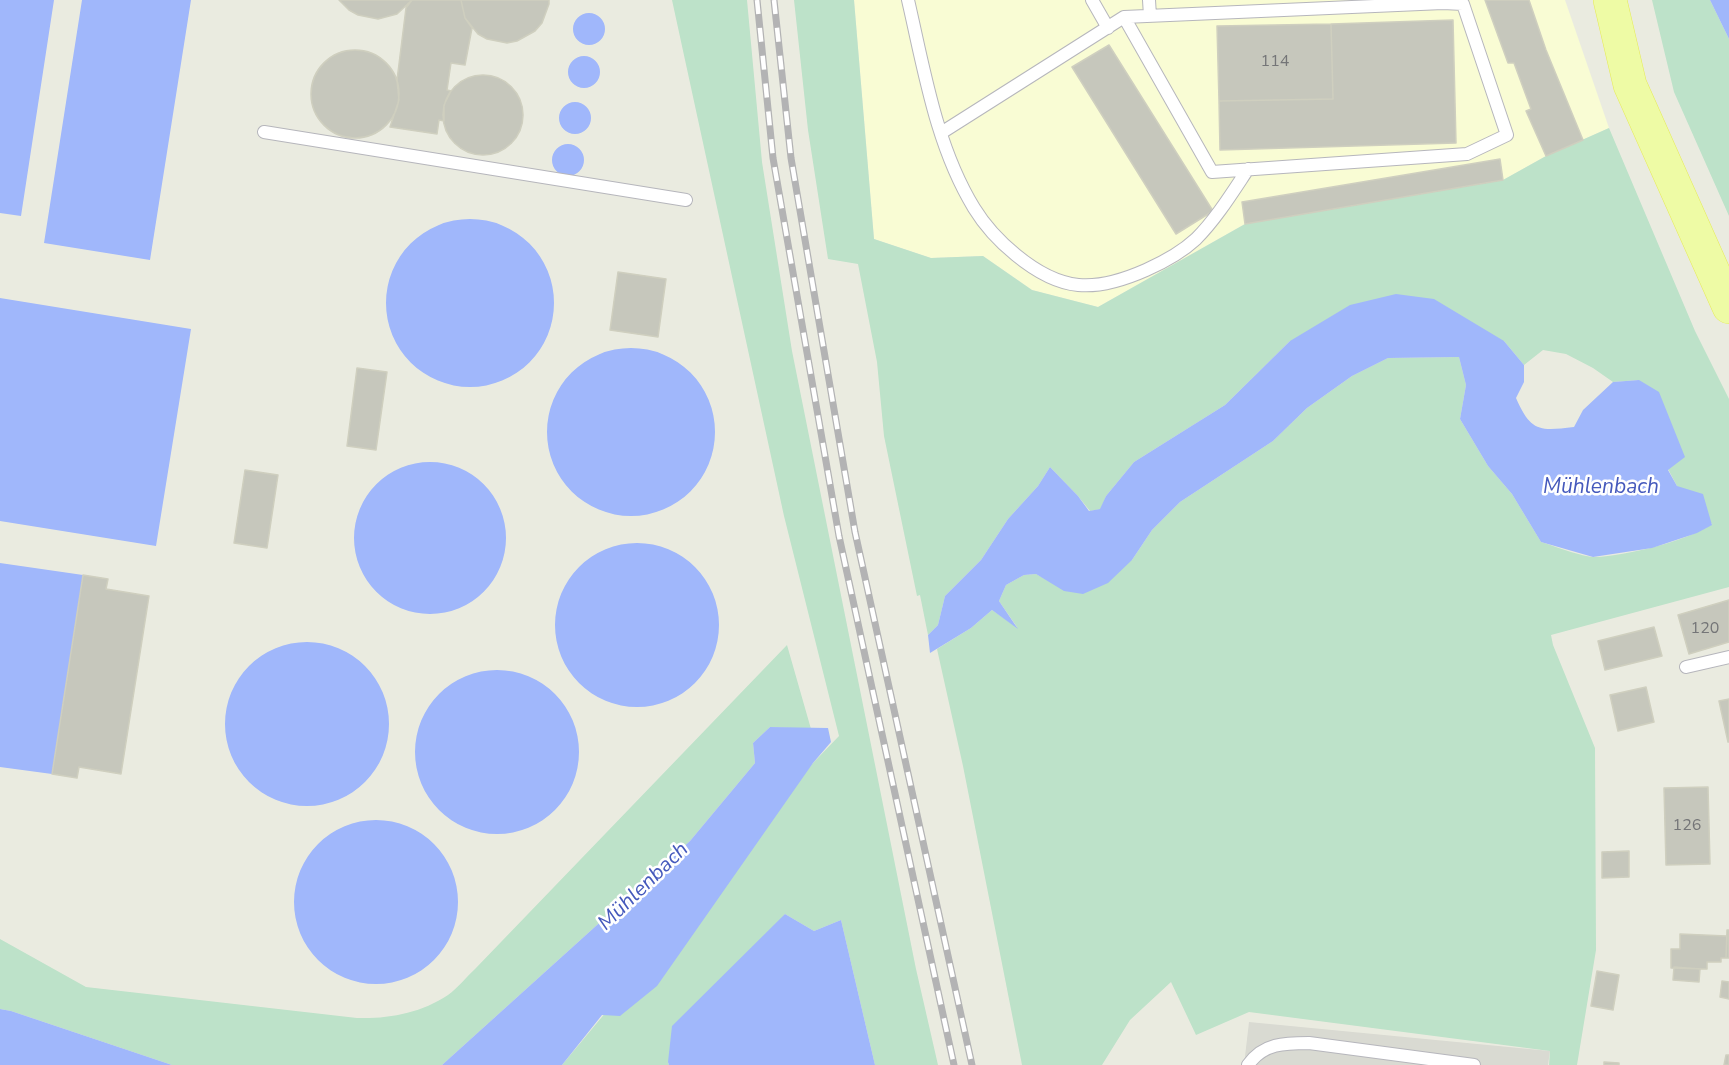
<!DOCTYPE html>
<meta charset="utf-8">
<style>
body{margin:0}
canvas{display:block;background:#eaebe0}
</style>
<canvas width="1729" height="1065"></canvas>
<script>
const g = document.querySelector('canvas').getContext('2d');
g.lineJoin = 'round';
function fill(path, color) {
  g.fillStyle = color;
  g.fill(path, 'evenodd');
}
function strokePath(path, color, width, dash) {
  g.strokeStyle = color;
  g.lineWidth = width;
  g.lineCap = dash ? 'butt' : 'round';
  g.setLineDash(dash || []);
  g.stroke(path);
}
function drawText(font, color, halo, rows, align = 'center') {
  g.font = font + ' "Nunito Sans",sans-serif';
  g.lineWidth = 5;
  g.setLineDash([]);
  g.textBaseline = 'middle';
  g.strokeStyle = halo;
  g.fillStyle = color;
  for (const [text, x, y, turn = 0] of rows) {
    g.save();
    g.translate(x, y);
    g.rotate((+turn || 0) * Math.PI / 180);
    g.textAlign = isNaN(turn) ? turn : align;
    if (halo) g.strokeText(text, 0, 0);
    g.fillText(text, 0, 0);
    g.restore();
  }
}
const commercial = new Path2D(`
 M854 0H1565L1609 128 1546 156 1503 180 1245 224 1098 307 1032 290 983 256 931 258 874 239Z`);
const industrial = new Path2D(`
 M1249 1022 1550 1051 1548 1065H1244Z`);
const green = new Path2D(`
 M672 0H747L762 162 792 351 916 969 938 1065H875L841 920 814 931 785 914 668 1062 669 1065H562L813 763 839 736 784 516Z
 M794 0H854L874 239 931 258 983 256 1032 290 1098 307 1245 224 1503 180 1546 156 1609 128 1695 331 1729 399V587L1551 635 1553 645 1595 748 1596 950 1577 1065H1549L1550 1051 1249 1012 1196 1035 1171 982 1130 1020 1102 1065H1022L963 766 937 649 971 628 992 610 1017 627 999 601 1006 585 1024 575 1036 574 1049 581 1132 560 1152 530 1180 502 1273 441 1307 408 1352 376 1388 358 1459 357 1466 385 1460 419 1488 466 1512 494 1541 542C1554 546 1582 557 1595 557 1626 556 1687 541 1712 524L1677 486 1668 469 1639 380 1613 382 1593 368 1566 354 1543 350 1524 365 1504 341H1290L1225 405 1134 462 1106 496 1101 509 1090 511 1078 496 1050 467 1038 486 1008 519 981 560 945 596 938 625 928 635 920 595 917 596 884 436 877 362 858 264 828 259 808 130Z
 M1652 0H1710L1729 39V216L1674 92Z
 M787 645 811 729 770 727 753 743 755 763 690 841 442 1065H172L11 1011 0 1009V939L86 987 357 1018C389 1019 421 1013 448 995 458 988 466 977 475 969Z`);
const water = new Path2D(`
 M0 0H54L21 216 0 213Z
 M82 0H191L150 260 44 243Z
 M1710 0H1729V39Z
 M573 29a16 16 0 1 1 32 0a16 16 0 1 1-32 0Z
 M568 72a16 16 0 1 1 32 0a16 16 0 1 1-32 0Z
 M559 118a16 16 0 1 1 32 0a16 16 0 1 1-32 0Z
 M552 160a16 16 0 1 1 32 0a16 16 0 1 1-32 0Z
 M386 303a84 84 0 1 1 168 0a84 84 0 1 1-168 0Z
 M1396 294 1434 299 1504 341 1524 365V382L1516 398C1531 432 1539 431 1574 427L1583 410 1613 382 1639 380 1659 392 1685 457 1668 470 1677 486 1703 494 1712 525 1697 533 1652 548 1593 557 1541 542 1512 494 1488 466 1460 419 1466 385 1459 357 1388 358 1352 376 1307 408 1273 441 1180 502 1152 530 1132 560 1108 583 1083 594 1064 591 1036 574 1024 575 1006 585 999 601 1018 629 992 610 971 628 930 653 928 635 938 625 945 596 981 560 1008 519 1038 486 1050 467 1078 496 1089 511 1100 509 1106 496 1134 462 1225 405 1290 341 1350 305Z
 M0 298 191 329 156 546 0 521Z
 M547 432a84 84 0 1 1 168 0a84 84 0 1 1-168 0Z
 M354 538a76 76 0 1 1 152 0a76 76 0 1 1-152 0Z
 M555 625a82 82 0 1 1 164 0a82 82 0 1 1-164 0Z
 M0 563 83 575 52 774 0 767Z
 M225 724a82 82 0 1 1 164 0a82 82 0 1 1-164 0Z
 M415 752a82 82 0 1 1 164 0a82 82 0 1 1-164 0Z
 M770 727 828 728 831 742 813 763 657 986 620 1016 602 1015 562 1065H442L690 841 755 763 753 743Z
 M294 902a82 82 0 1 1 164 0a82 82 0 1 1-164 0Z
 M785 914 814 931 841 920 875 1065H669L668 1062 672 1026Z
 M0 1009 11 1011 172 1065H0Z`);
const building = new Path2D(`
 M339 0H412L397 14 378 19 358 15 349 10Z
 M412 0H461L465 18 472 28 465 65 451 63 447 90 451 91 444 105V121L439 120 437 134 390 127 399 100 397 80 406 8Z
 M461 0H549V4L542 23 535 31 517 41 507 43 487 39 478 34 465 18Z
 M1485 0H1529L1546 50 1583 140 1546 156 1526 111 1531 109 1514 63H1508Z
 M1453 20 1456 143 1220 150 1219 101 1333 99 1331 24Z
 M1331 24 1333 99 1219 101 1217 26Z
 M1109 45 1213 211 1176 234 1072 67Z
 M311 94a44 44 0 1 1 88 0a44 44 0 1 1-88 0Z
 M443 115a40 40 0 1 1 80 0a40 40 0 1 1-80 0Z
 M1500 159 1503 180 1245 224 1242 202Z
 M618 272 666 279 658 337 610 330Z
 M357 368 387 372 376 450 347 446Z
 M245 470 278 475 267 548 234 543Z
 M83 575 108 579 106 589 149 596 121 774 79 767 77 778 52 774Z
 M1729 600V642L1689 654 1678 615Z
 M1654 627 1662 656 1605 670 1598 641Z
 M1646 687 1654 722 1618 731 1610 695Z
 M1729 699V742H1728L1719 701Z
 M1708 787 1710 864 1666 865 1664 788Z
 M1629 851V877L1602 878V852Z
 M1727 930H1729V958H1726Z
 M1680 934 1727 936 1726 958H1721V962H1707V969L1671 968V949H1680Z
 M1674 967 1700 969 1699 982 1673 980Z
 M1597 971 1619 975 1613 1010 1591 1006Z
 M1722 981 1729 982V999L1720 997Z
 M1726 1055H1729V1065H1724Z
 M1604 1062 1619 1063V1065H1604Z`);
const service = new Path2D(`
 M908 0C924 69 936 146 974 208 985 226 1000 242 1016 255 1061 292 1094 293 1146 270 1164 262 1182 252 1196 239 1216 219 1232 193 1248 169
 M1092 0 1108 28
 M1149 0 1150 16
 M1443 3 1463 4 1507 135 1467 154 1212 172 1124 17Z
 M264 132 686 200
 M941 133 1124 17
 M1686 667 1729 657
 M1248 1065C1263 1043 1285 1043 1309 1043L1474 1065`);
const primary = new Path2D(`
 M1610 0 1630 85 1729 307`);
const rail = new Path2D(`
 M757 0 773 158 839 536 954 1065
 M774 0 791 158 855 532 972 1065`);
const numberNames = [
 ["114",1275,62],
 ["120",1705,629],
 ["126",1687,826]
];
const waterNames = [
 ["Mühlenbach",1601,488],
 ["Mühlenbach",644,887,-44]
];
fill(commercial, '#f9fcd4');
fill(industrial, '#d9dad2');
fill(green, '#bde2c9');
fill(water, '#a0b7fb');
fill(building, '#c6c7bc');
strokePath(building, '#cfcfbf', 1.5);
strokePath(service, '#b6b6bc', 14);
strokePath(primary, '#e6eb59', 34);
strokePath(service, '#fff', 12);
strokePath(primary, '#eefba5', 33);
strokePath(rail, '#b3b3b4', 7);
strokePath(rail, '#fff', 4.5, [14]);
drawText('16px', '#747577', null, numberNames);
drawText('italic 21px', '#4559bc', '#fff', waterNames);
</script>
